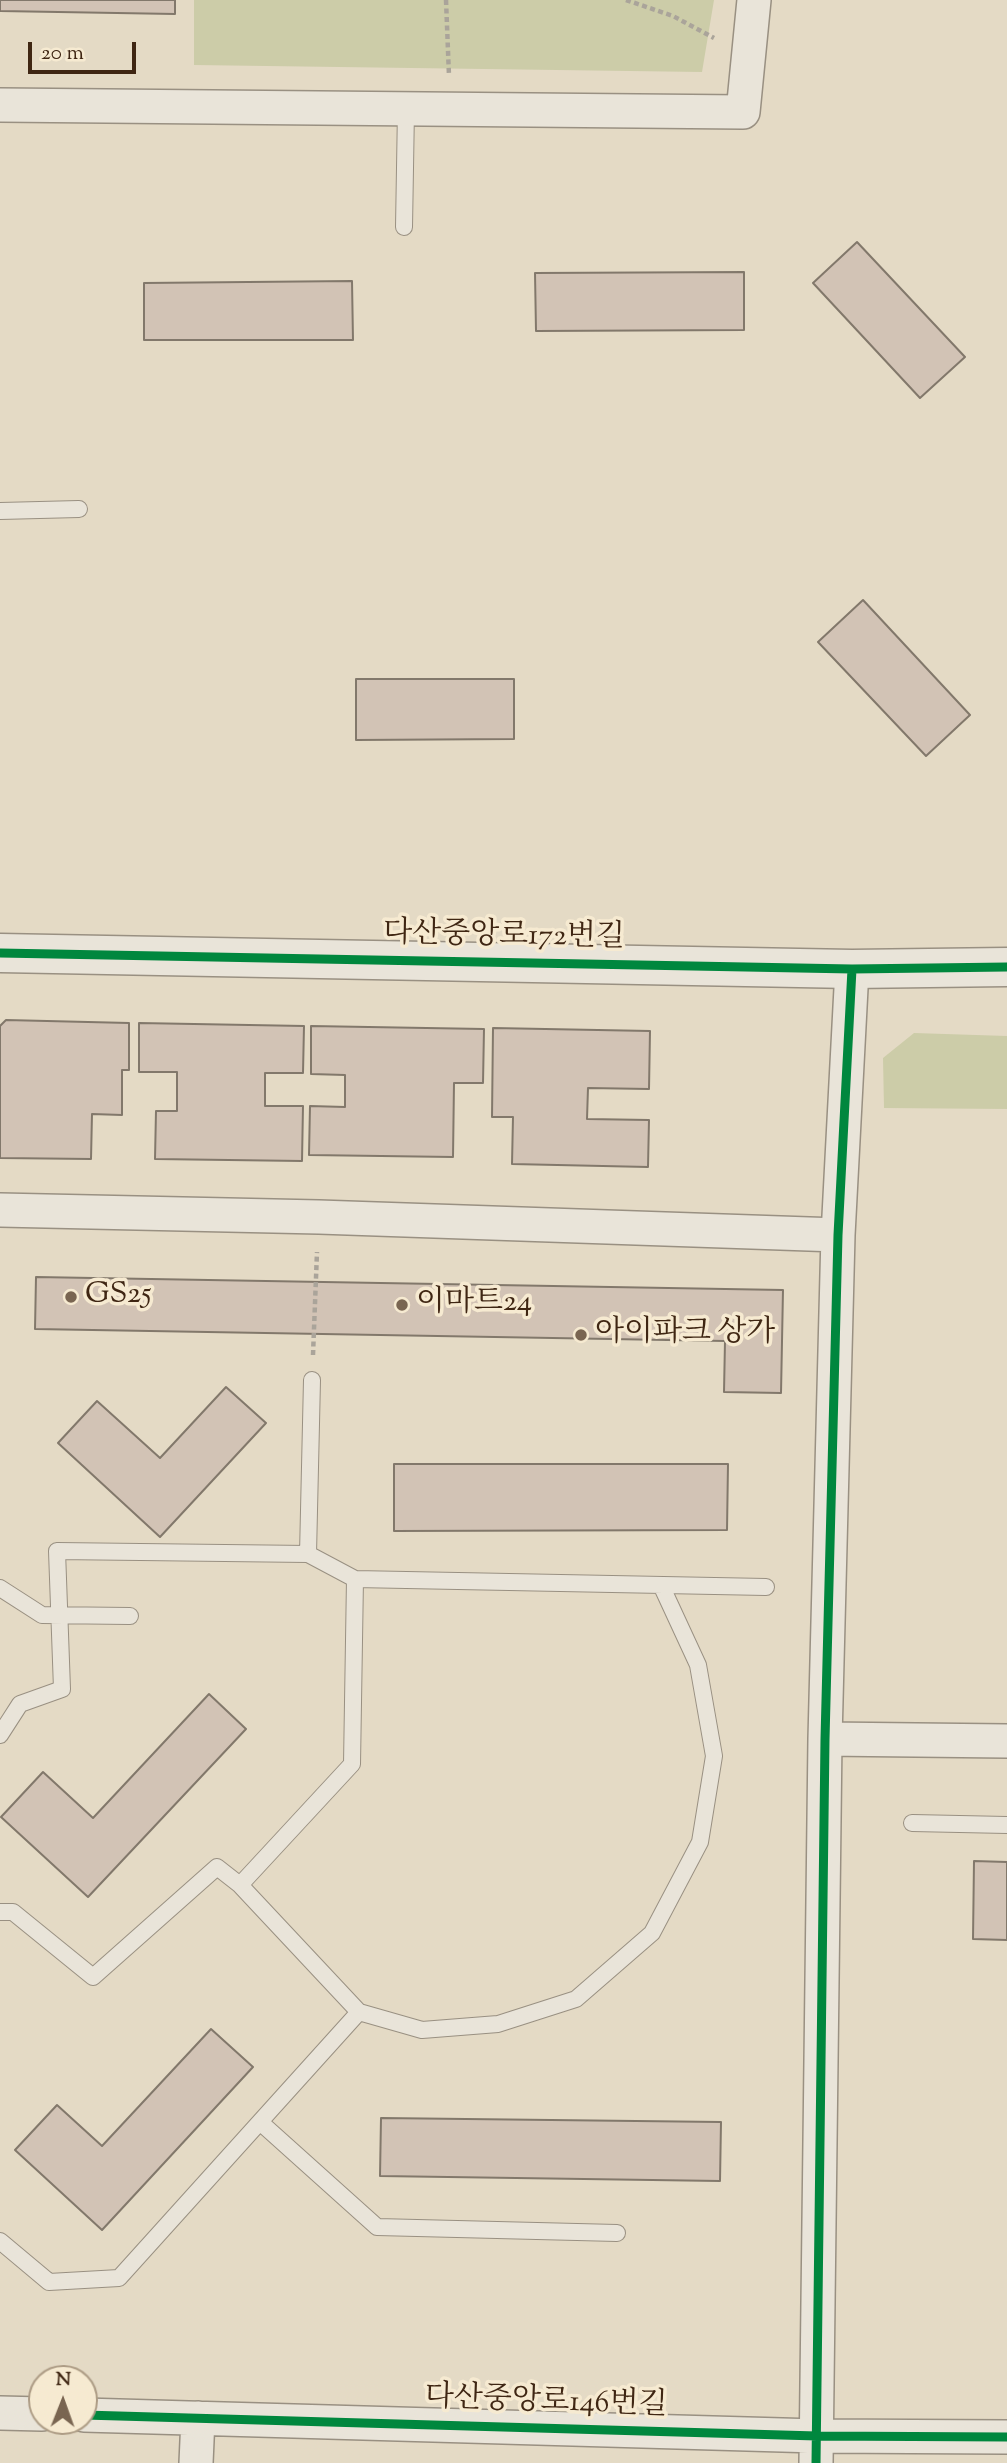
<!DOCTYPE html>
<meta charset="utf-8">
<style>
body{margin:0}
#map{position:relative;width:1007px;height:2463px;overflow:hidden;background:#e4dac5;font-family:"Sorts Mill Goudy",serif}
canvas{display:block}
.north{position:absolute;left:28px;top:2365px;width:70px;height:70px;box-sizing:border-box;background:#f6ead1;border:2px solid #ad9c85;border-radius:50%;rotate:1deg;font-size:19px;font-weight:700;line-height:28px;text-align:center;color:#3f2613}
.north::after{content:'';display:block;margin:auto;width:24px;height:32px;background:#796551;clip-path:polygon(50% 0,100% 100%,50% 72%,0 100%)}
.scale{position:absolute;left:28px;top:42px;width:108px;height:32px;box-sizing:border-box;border:4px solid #3f2613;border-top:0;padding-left:9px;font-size:21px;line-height:24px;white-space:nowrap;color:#3f2613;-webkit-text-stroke:5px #f6ead1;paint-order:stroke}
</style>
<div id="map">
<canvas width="1007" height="2463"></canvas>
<div class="north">N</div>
<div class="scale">20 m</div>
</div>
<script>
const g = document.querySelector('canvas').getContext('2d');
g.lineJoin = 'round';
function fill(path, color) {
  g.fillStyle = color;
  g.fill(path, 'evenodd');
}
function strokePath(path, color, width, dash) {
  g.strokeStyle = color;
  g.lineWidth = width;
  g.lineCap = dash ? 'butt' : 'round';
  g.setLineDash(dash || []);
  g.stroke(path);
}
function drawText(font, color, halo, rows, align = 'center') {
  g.font = font + ' "Sorts Mill Goudy","Noto Serif KR",serif';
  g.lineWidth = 7;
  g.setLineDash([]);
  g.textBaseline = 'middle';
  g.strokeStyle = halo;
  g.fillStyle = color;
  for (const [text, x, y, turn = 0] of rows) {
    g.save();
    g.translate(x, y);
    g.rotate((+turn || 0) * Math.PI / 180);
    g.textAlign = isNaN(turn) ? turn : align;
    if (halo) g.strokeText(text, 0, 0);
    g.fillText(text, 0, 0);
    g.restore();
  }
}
const green = new Path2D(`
 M194 0H714L702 72 194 65Z
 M914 1033 1007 1036V1109L884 1108 883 1058Z`);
const building = new Path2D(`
 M0 0H175V14L0 11Z
 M857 242 965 357 920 398 813 283Z
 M744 272V330L536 331 535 273Z
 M352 281 353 340H144V283Z
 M863 600 970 715 926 756 818 642Z
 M356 679H514V739L356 740Z
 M6 1020 129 1023V1070H122V1115L92 1114 91 1159 0 1158V1026Z
 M139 1023 304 1026 303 1073H265V1106H303L302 1161 155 1159 156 1111H177V1072H139Z
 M311 1026 484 1029 483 1083H454L453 1157 309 1155 310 1106 345 1107V1075L311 1074Z
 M493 1028 650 1031 649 1089 588 1088 587 1119 649 1120 648 1167 512 1164 513 1117H492Z
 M36 1277 783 1290 781 1393 724 1392 725 1341 35 1329Z
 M226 1387 266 1423 160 1537 58 1443 97 1401 160 1458Z
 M394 1464H728L727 1530 394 1531Z
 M209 1694 246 1729 88 1897 1 1817 43 1772 93 1818Z
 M974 1861 1007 1862V1940L973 1939Z
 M211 2029 253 2067 102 2230 15 2150 57 2105 102 2146Z
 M381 2118 721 2122 720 2181 380 2176Z`);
const path = new Path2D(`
 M446 0 449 76
 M626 0 673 16 714 38
 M313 1355 317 1252`);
const service = new Path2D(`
 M404 227 406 109
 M0 511 79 509
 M355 1579 766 1587
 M0 1588 42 1615 130 1616
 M0 1735 20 1704 62 1689 57 1551 308 1554
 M912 1823 1007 1825
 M240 1885 352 1764 355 1579 308 1554 312 1380
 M0 1912H13L93 1977 217 1867 240 1885 359 2012 422 2030 498 2024 576 1999 652 1933 700 1842 714 1756 698 1665 661 1585
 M260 2122 377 2227 617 2233
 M0 2241 49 2282 119 2278 359 2012`);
const minor = new Path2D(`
 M0 105 743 112 754 0
 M0 1210 319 1217 838 1235
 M825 1739 1007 1741
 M0 2413 42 2414
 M84 2415 817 2436 1007 2437
 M196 2463 198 2418
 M816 2463 825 1739 838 1235 852 969`);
const tertiary = new Path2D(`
 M0 953 852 969 1007 967`);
const cycleway = new Path2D(`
 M0 953 852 969 1007 967
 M84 2415 817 2436 1007 2437
 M816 2463 825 1739 838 1235 852 969`);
const markers = [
 [71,1297,7,"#796551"],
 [402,1305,7,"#796551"],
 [581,1335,7,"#796551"]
];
const streetNames = [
 ["다산중앙로172번길",504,938,1],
 ["다산중앙로146번길",546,2404,2]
];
const poiNames = [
 ["GS25",85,1297],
 ["이마트24",416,1305],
 ["아이파크 상가",595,1335]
];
fill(green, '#cccca8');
fill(building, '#d2c3b5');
strokePath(building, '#82786b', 2);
strokePath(service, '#999082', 18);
strokePath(minor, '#999082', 36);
strokePath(tertiary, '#999082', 41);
strokePath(path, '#aaa49a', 4.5, [5, 3.5]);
strokePath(service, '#e9e4d9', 16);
strokePath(minor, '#e9e4d9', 33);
strokePath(tertiary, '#e9e4d9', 38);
strokePath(cycleway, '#00873e', 9);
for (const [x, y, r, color] of markers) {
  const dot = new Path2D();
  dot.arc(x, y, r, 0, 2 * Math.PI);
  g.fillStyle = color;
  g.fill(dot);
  strokePath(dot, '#f6ead1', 2.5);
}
drawText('30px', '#3f2613', '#f6ead1', streetNames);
drawText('30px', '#3f2613', '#f6ead1', poiNames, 'left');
</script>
